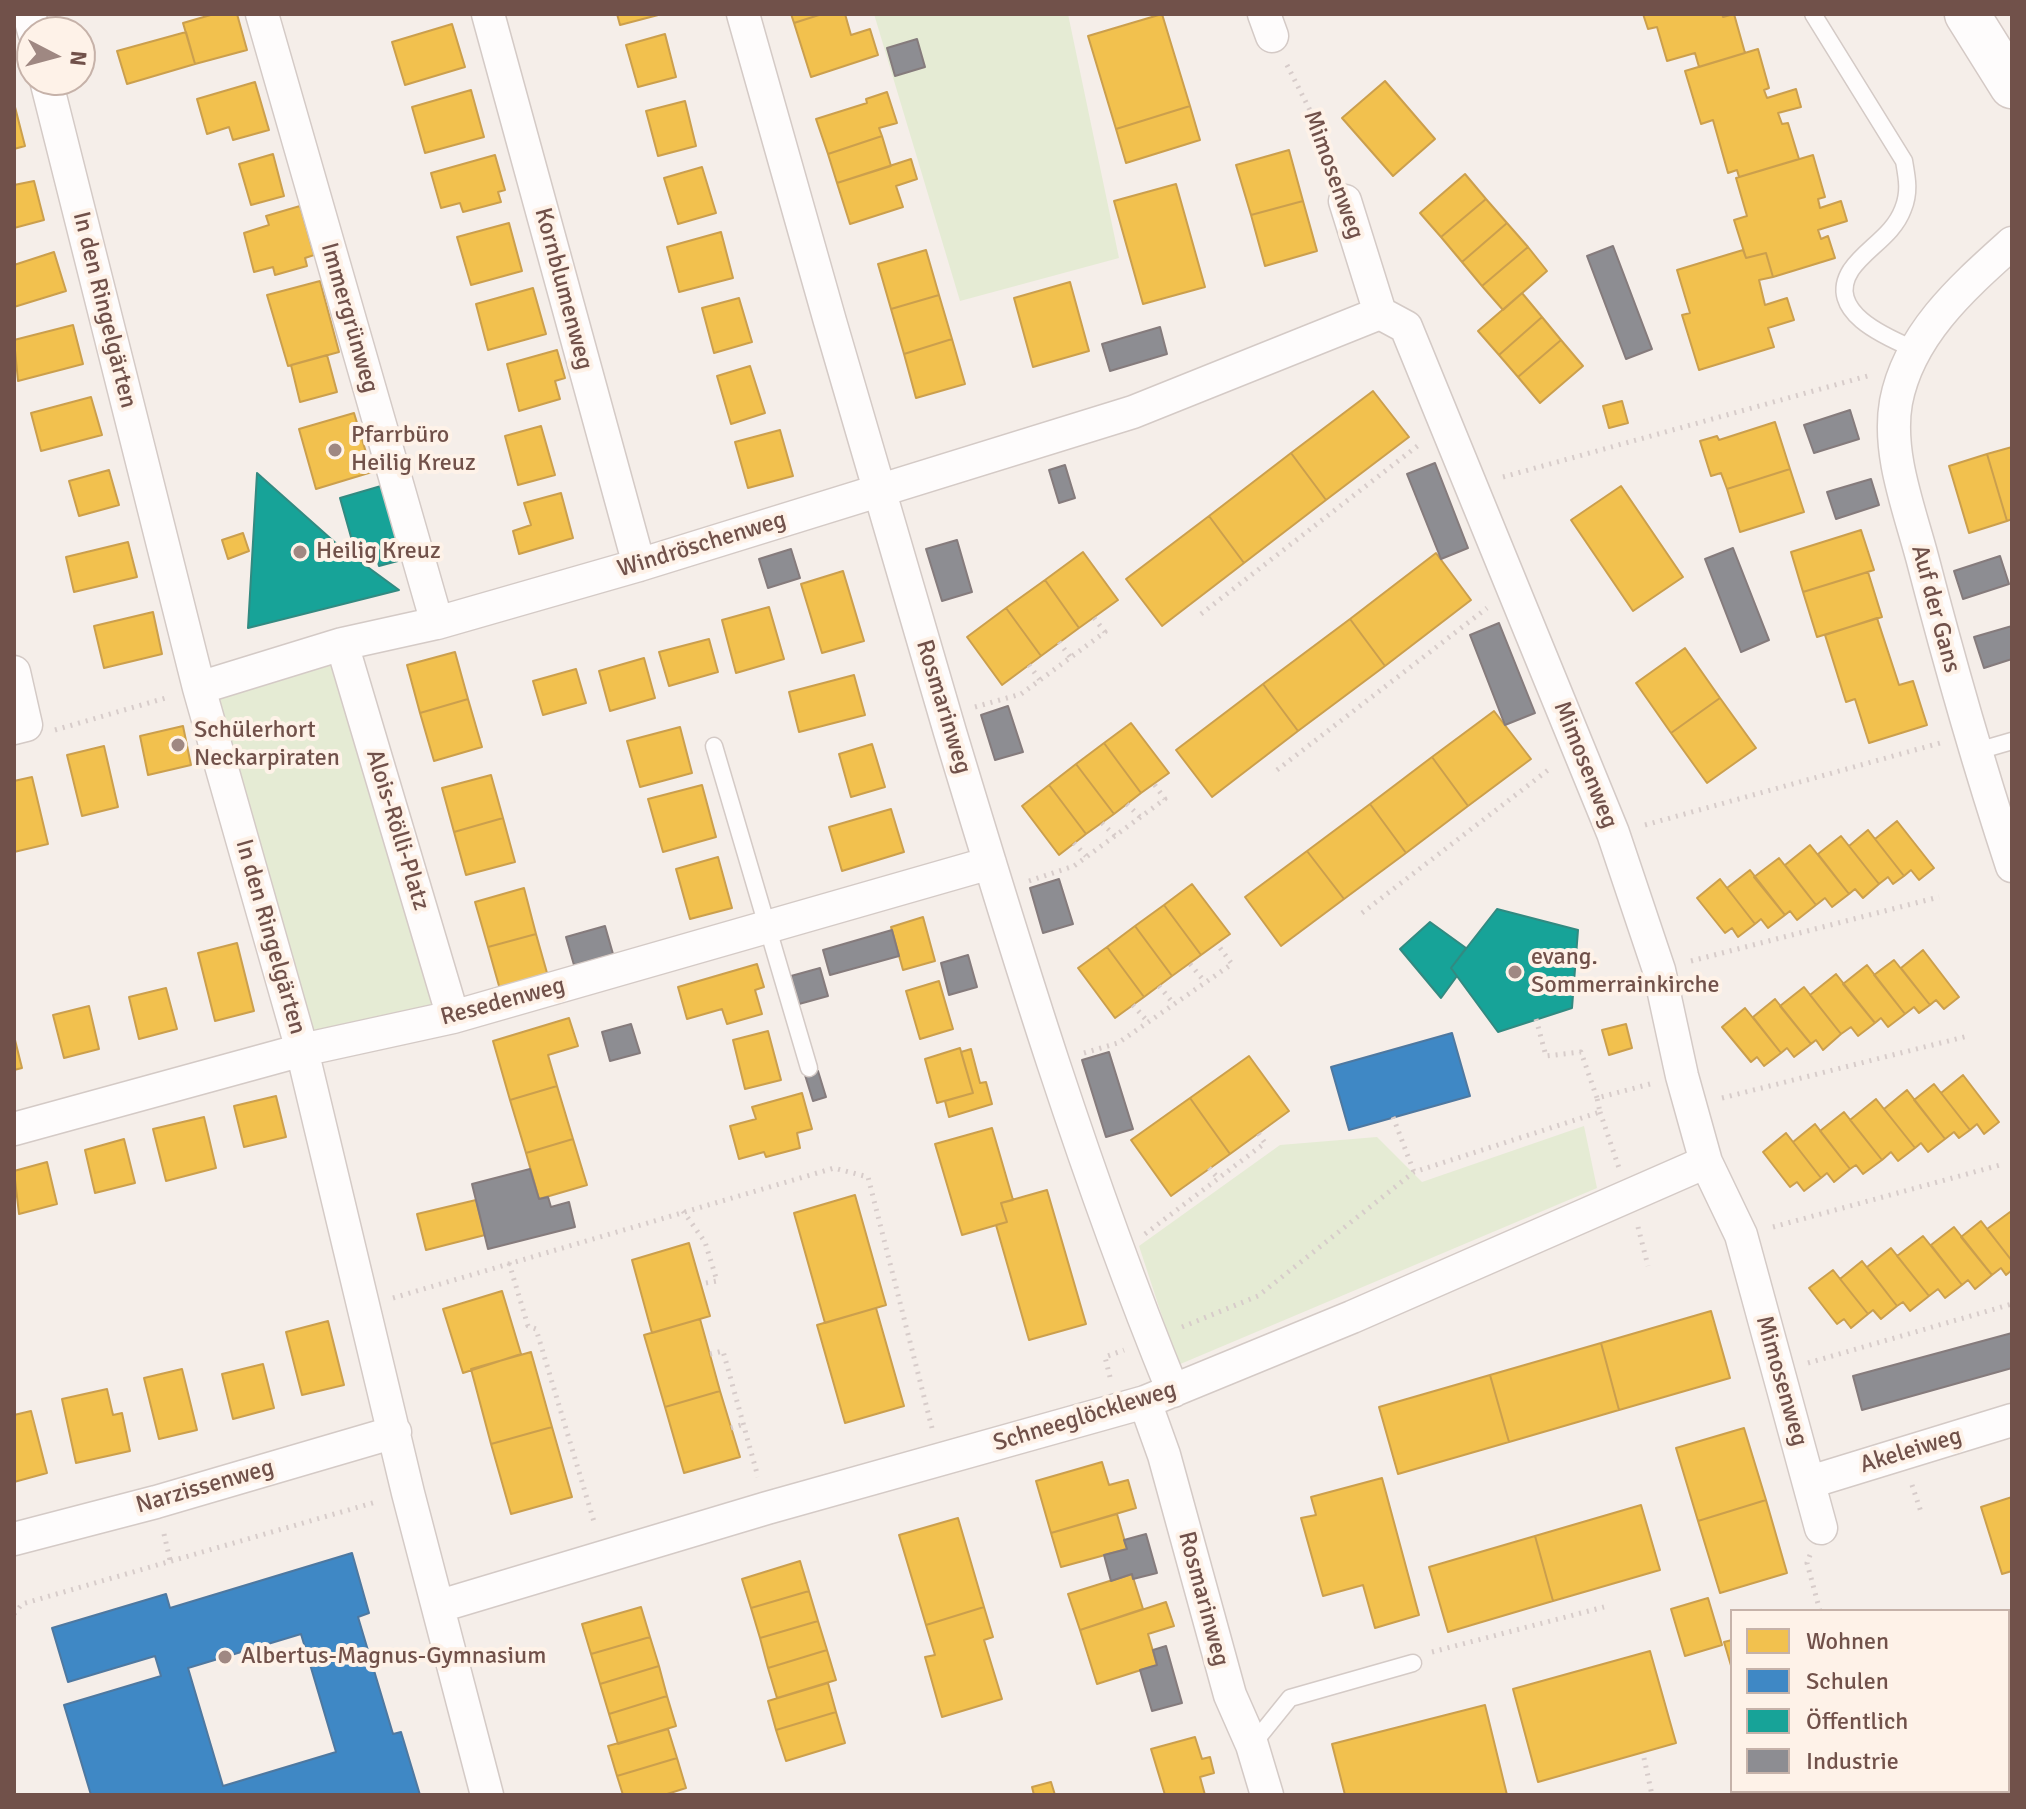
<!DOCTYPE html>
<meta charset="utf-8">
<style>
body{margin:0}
#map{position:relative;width:2026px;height:1809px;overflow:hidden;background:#f5eee9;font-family:Signika,sans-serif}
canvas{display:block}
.frame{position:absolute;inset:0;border:16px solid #71514a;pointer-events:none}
.legend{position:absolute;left:1730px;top:1609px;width:280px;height:184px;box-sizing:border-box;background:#fef2e8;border:2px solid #c6b2a9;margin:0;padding:10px 14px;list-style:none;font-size:24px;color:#71514a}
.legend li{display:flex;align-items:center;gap:16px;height:40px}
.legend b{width:40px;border:2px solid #c6b2a9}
.north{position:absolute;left:16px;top:16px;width:80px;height:80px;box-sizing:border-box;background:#fef2e8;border:2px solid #c6b2a9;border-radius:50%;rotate:96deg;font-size:22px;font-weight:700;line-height:32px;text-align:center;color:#71514a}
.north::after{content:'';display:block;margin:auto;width:28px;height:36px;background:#9f8882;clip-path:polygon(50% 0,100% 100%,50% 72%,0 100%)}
</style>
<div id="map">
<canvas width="2026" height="1809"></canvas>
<div class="frame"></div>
<ul class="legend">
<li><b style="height:22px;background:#f2c14e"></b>Wohnen</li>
<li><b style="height:22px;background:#3f88c5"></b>Schulen</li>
<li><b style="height:22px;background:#17a398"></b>Öffentlich</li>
<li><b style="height:22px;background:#8d8d92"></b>Industrie</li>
</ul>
<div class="north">N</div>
</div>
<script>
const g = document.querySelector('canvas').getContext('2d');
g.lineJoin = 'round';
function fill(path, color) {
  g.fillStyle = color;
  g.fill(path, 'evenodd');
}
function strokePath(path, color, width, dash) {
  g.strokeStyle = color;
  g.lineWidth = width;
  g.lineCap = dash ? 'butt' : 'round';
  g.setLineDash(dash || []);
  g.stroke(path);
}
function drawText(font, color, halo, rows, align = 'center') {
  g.font = font + ' Signika,sans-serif';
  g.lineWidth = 8;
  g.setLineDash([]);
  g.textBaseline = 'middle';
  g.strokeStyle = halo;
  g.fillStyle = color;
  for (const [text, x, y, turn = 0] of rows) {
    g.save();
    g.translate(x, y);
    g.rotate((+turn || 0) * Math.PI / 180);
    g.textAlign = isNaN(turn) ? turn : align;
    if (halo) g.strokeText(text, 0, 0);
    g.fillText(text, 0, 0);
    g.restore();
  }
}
const green = new Path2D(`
 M874 14H1068L1119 258 960 301Z
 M342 644 453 1017 302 1050 199 688Z
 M1584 1126 1597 1188 1178 1365 1139 1246 1280 1145 1377 1137 1422 1182Z`);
const homes = new Path2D(`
 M214 14H237L247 50 195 64 183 23Z
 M617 14H662L620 25Z
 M791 14H822L794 23Z
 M822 14H845L851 35 870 29 878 55 811 77 794 23Z
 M1162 14 1190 106 1116 129 1088 36Z
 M1643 14H1722L1723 17 1734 14 1745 53 1699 67 1695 53 1667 61 1657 27 1648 29Z
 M452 24 465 67 405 85 392 42Z
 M186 32 195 64 127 84 117 51Z
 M665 34 676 77 638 87 626 45Z
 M1758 49 1769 88 1764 90 1767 98 1796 89 1801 107 1778 113 1782 124 1788 123 1799 159 1739 177 1737 170 1728 173 1713 120 1701 124 1685 71Z
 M1385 81 1435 139 1393 176 1342 118Z
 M255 82 269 130 233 140 229 127 207 134 197 99Z
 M471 90 484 137 425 153 412 107Z
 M887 92 897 123 879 128 882 136 828 154 816 119 867 103 866 99Z
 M685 101 696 146 658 156 646 111Z
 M1190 106 1200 140 1126 163 1116 129Z
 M15 107 25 146 14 149V108Z
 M882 136 891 166 837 183 828 154Z
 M1289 150 1303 201 1251 215 1236 165Z
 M273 154 284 196 251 205 239 164Z
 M495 155 505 190 498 192 501 202 463 212 460 203 441 208 431 173Z
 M1813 155 1825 197 1818 199 1820 208 1841 201 1847 221 1818 230 1821 239 1828 236 1835 258 1773 277 1766 253 1746 258 1734 220 1747 216 1736 178Z
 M911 159 917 179 896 186 903 207 850 224 837 183Z
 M702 167 716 213 678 224 664 178Z
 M1465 174 1486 199 1441 237 1420 213Z
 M34 181 44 220 14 228V185Z
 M1176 184 1205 287 1143 304 1114 201Z
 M1486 199 1507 223 1462 262 1441 237Z
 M1303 201 1317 251 1265 266 1251 215Z
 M300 206 314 255 305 258 307 266 275 275 273 267 254 272 244 233 269 225 266 216Z
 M509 223 522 271 471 285 457 237Z
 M1507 223 1528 247 1482 286 1462 262Z
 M721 232 733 278 679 292 667 247Z
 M1528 247 1547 271 1503 310 1482 286Z
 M926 250 939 295 891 309 878 264Z
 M1743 250 1746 258 1766 253 1773 277 1759 280 1765 305 1787 298 1794 320 1768 328 1774 347 1699 370 1682 315 1690 313 1677 270Z
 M54 252 66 291 14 307V265Z
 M320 281 339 352 288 366 267 295Z
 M1070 282 1089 351 1033 367 1014 298Z
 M533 288 546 334 488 350 476 304Z
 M1522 293 1542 317 1499 355 1478 331Z
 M939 295 952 339 904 354 891 309Z
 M739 298 752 342 714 353 702 308Z
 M1542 317 1561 340 1518 377 1499 355Z
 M73 325 83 364 18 381 14 340Z
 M952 339 965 384 916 398 904 354Z
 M1561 340 1583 366 1540 403 1518 377Z
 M557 350 565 378 555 381 560 399 519 411 507 364Z
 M327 355 337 392 300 402 291 365Z
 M750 366 765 413 731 424 717 376Z
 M1373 391 1409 437 1326 500 1291 453Z
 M91 397 102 435 41 451 31 413Z
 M1622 401 1628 423 1609 428 1603 406Z
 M354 413 372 472 316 489 299 429Z
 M1775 422 1790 469 1727 489 1721 473 1711 476 1700 441 1717 436 1719 440Z
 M541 426 555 475 518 485 505 436Z
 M780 430 793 476 748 488 735 442Z
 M2012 447V519L2007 521 1987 454Z
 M1291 453 1326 500 1244 563 1209 516Z
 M1987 454 2007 521 1969 533 1949 466Z
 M1790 469 1804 512 1740 532 1727 489Z
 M109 470 119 505 79 516 69 481Z
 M1621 486 1683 577 1633 611 1571 520Z
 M561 493 573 538 519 554 513 531 531 525 524 503Z
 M1209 516 1244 563 1162 626 1126 579Z
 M1861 530 1874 570 1803 592 1791 552Z
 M243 533 249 551 228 559 222 540Z
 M128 542 137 577 74 592 66 557Z
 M1083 552 1118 600 1079 628 1045 580Z
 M1436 553 1471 600 1385 666 1350 619Z
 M843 571 864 641 822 653 801 584Z
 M1868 572 1882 617 1817 637 1803 592Z
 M1045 580 1079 628 1041 656 1006 608Z
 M769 607 784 659 736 673 722 620Z
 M1006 608 1041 656 1002 685 967 637Z
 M153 612 162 654 104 668 94 626Z
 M1877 618 1899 685 1913 681 1927 725 1869 743 1855 699 1846 702 1825 635Z
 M1350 619 1385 666 1298 731 1263 684Z
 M709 639 718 672 669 686 659 652Z
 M1685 648 1720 698 1671 733 1636 683Z
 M455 652 468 699 420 713 407 665Z
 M644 658 655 698 610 711 599 671Z
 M576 669 586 703 543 715 533 681Z
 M854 675 865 715 799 732 789 692Z
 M1263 684 1298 731 1212 797 1176 750Z
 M1720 698 1756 748 1707 783 1671 733Z
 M468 699 482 747 434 761 420 713Z
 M1494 711 1531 759 1468 806 1432 757Z
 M1131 723 1169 773 1141 793 1104 743Z
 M183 726 191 765 148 775 140 736Z
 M680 727 692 773 640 787 627 741Z
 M1104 743 1141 793 1114 814 1076 764Z
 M872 744 885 787 851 797 839 754Z
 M104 746 118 807 82 816 67 755Z
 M1432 757 1468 806 1406 853 1370 804Z
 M1076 764 1114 814 1086 834 1049 785Z
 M491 775 503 818 454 832 442 788Z
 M32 777 48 844 14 852V781Z
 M702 785 716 837 663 852 648 799Z
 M1049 785 1086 834 1059 855 1022 806Z
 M1370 804 1406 853 1344 899 1307 851Z
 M891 809 904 852 842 871 829 827Z
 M503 818 515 862 466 875 454 832Z
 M1897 821 1934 868 1919 880 1911 870 1904 876 1875 839Z
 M1868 830 1904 876 1893 884 1888 877 1879 884 1849 846Z
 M1841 836 1879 884 1863 898 1855 889 1849 894 1818 854Z
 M1810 845 1849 894 1832 907 1825 898 1816 905 1785 865Z
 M1307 851 1344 899 1281 946 1245 897Z
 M718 857 732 908 690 919 676 869Z
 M1779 858 1816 905 1797 920 1790 911 1785 915 1754 877Z
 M1750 870 1785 915 1768 928 1761 919 1755 924 1727 888Z
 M1720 879 1755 924 1738 937 1732 928 1725 933 1697 898Z
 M1192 884 1230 934 1201 955 1164 905Z
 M524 888 536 934 488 947 475 902Z
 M1164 905 1201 955 1172 976 1135 926Z
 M923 917 935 961 903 970 891 927Z
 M1135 926 1172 976 1144 997 1107 947Z
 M536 934 549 980 501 993 488 947Z
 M237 943 254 1011 215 1021 198 953Z
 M1107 947 1144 997 1115 1018 1078 968Z
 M1923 950 1959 997 1944 1009 1936 1000 1930 1005 1901 968Z
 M1894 960 1930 1005 1919 1013 1914 1007 1905 1014 1874 975Z
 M757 964 764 987 755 990 762 1014 727 1024 722 1009 687 1019 678 987Z
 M1867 965 1905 1014 1888 1027 1881 1018 1875 1023 1843 984Z
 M1836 974 1875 1023 1858 1036 1851 1027 1841 1034 1810 995Z
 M939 981 953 1029 920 1039 906 991Z
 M1804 987 1841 1034 1823 1050 1816 1040 1811 1044 1780 1006Z
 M166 988 177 1029 139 1039 129 997Z
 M1775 999 1811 1044 1794 1057 1787 1048 1781 1053 1753 1017Z
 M89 1006 99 1049 64 1058 53 1015Z
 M1745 1008 1781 1053 1764 1066 1757 1057 1751 1062 1722 1027Z
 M569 1018 578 1046 548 1055 557 1086 510 1100 493 1041Z
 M1626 1024 1632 1048 1609 1055 1602 1030Z
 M768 1031 781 1080 745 1089 733 1040Z
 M14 1036 22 1068 14 1070Z
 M960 1048 973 1093 937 1103 925 1059Z
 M971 1049 980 1083 986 1082 992 1104 949 1117 945 1101 973 1093 961 1052Z
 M1249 1056 1289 1111 1230 1154 1190 1098Z
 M1963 1075 1999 1122 1984 1134 1977 1124 1970 1130 1941 1093Z
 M1934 1084 1970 1130 1959 1138 1954 1132 1945 1139 1914 1100Z
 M557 1086 573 1139 526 1153 510 1100Z
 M1907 1090 1945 1139 1928 1152 1921 1143 1915 1148 1884 1109Z
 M802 1093 812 1129 797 1133 800 1148 766 1157 764 1152 739 1159 730 1126 756 1119 752 1107Z
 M276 1096 286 1137 244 1147 234 1106Z
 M1190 1098 1230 1154 1171 1196 1131 1140Z
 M1876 1099 1915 1148 1898 1161 1891 1152 1882 1160 1850 1120Z
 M1844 1112 1882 1160 1863 1174 1856 1165 1850 1169 1820 1131Z
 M204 1117 216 1168 166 1181 153 1129Z
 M1815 1124 1850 1169 1834 1182 1827 1173 1821 1178 1793 1142Z
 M992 1128 1013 1200 1001 1203 1007 1222 962 1235 935 1144Z
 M1786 1133 1821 1178 1804 1191 1797 1182 1790 1187 1763 1152Z
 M124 1139 135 1183 95 1193 85 1150Z
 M573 1139 587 1185 539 1199 526 1153Z
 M47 1162 57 1204 19 1214 14 1171Z
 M1047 1190 1086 1324 1029 1340 996 1225 1007 1222 1001 1203Z
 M855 1195 886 1305 825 1323 794 1213Z
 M476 1200 485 1235 426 1250 417 1214Z
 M2010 1212 2012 1215V1261L1987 1229Z
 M1981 1221 2012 1261V1270L2006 1275 2001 1268 1992 1275 1961 1237Z
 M1954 1227 1992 1275 1975 1289 1968 1280 1962 1285 1931 1245Z
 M1923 1236 1962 1285 1945 1298 1938 1289 1929 1296 1897 1256Z
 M689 1243 710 1316 652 1333 632 1260Z
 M1891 1248 1929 1296 1910 1311 1903 1302 1897 1306 1867 1267Z
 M1862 1261 1897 1306 1881 1319 1873 1310 1868 1314 1840 1279Z
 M1833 1270 1868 1314 1851 1328 1844 1319 1837 1324 1809 1288Z
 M502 1291 521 1354 463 1373 443 1309Z
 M876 1308 904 1406 845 1423 817 1325Z
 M1711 1311 1730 1378 1619 1410 1601 1343Z
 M700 1319 720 1391 665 1407 644 1335Z
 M328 1321 344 1385 302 1395 286 1332Z
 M1601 1343 1619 1410 1509 1442 1490 1375Z
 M531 1352 552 1427 491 1444 471 1369Z
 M263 1364 274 1408 233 1419 222 1374Z
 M182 1369 197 1430 159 1439 144 1378Z
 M1490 1375 1509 1442 1398 1474 1379 1407Z
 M107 1389 113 1415 122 1413 130 1451 76 1463 62 1399Z
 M720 1391 740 1457 684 1473 665 1407Z
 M31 1411 47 1473 14 1482V1415Z
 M552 1427 572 1497 511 1514 491 1444Z
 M1744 1428 1766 1500 1698 1521 1676 1448Z
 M1102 1462 1109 1485 1128 1480 1136 1508 1051 1533 1036 1481Z
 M1382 1478 1419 1615 1375 1628 1363 1585 1323 1596 1301 1518 1316 1515 1311 1497Z
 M2012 1497V1571L2002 1574 1981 1507Z
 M1766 1500 1787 1573 1720 1593 1698 1521Z
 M1641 1505 1660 1570 1553 1601 1535 1536Z
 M1117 1514 1127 1549 1061 1567 1051 1533Z
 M958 1518 984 1607 926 1625 899 1535Z
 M1535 1536 1553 1601 1448 1632 1429 1567Z
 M800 1561 809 1591 751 1608 742 1579Z
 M1132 1574 1143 1609 1080 1630 1068 1594Z
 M809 1591 818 1621 760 1638 751 1608Z
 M1708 1598 1722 1645 1685 1656 1671 1609Z
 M1166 1602 1174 1626 1148 1634 1157 1665 1097 1684 1080 1630Z
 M641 1607 650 1637 591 1654 582 1624Z
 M984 1607 993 1637 984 1640 1002 1699 942 1717 925 1657 935 1655 926 1625Z
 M818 1621 827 1650 768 1668 760 1638Z
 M650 1637 659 1666 600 1684 591 1654Z
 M1732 1640V1669L1724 1642Z
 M827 1650 836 1680 777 1698 768 1668Z
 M1650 1651 1676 1743 1538 1782 1513 1689Z
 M659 1666 667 1696 609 1714 600 1684Z
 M828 1683 836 1712 776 1730 768 1701Z
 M667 1696 676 1726 618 1744 609 1714Z
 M1485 1705 1507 1795H1345L1332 1744Z
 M836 1712 845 1743 786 1761 776 1730Z
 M668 1729 677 1758 617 1776 608 1746Z
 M1195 1737 1202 1759 1210 1757 1214 1773 1200 1777 1205 1795H1165L1151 1749Z
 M677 1758 686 1788 664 1795H623L617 1776Z
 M1051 1782 1055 1795H1034L1032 1787Z`);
const schools = new Path2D(`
 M1452 1033 1470 1096 1349 1130 1331 1067Z
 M352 1553 369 1613 358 1617 393 1734 401 1732 420 1795H91L64 1705 161 1676 155 1656 68 1682 52 1628 166 1594 170 1608ZM301 1634 336 1752 223 1786 188 1668Z`);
const public = new Path2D(`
 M257 473 339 546 399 590 248 628Z
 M381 486 395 534 402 532 409 558 379 566 375 552 355 558 339 546 353 544 340 498Z
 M1497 909 1578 930 1572 1008 1498 1032 1451 968Z
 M1430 922 1466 948 1451 968 1457 976 1441 998 1400 949Z`);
const industry = new Path2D(`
 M917 39 925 67 895 76 887 48Z
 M1613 246 1652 349 1626 359 1587 256Z
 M1160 327 1167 354 1110 371 1102 344Z
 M1850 410 1859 439 1814 453 1804 425Z
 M1435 463 1468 548 1441 559 1407 474Z
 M1065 465 1075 498 1059 503 1049 470Z
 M1871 479 1879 505 1836 519 1827 492Z
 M957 540 972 592 942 601 926 549Z
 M1733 548 1769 640 1741 652 1705 559Z
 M791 549 800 578 768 588 759 559Z
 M2000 556 2009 584 1963 599 1954 571Z
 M1499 623 1535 713 1505 725 1470 635Z
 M2012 626V659L1984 668 1974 637Z
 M1008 706 1023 752 995 760 981 715Z
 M1059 879 1073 924 1043 933 1030 888Z
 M605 926 613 954 574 965 566 937Z
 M892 930 899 956 830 975 823 950Z
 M968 955 977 987 949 995 941 963Z
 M820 968 828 996 799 1004 791 976Z
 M631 1024 640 1053 610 1061 602 1032Z
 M1109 1052 1133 1129 1106 1137 1082 1060Z
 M818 1071 826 1097 813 1101 805 1075Z
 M530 1169 539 1199 548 1197 551 1207 569 1202 575 1227 488 1249 472 1184Z
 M2012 1333V1368L1862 1410 1853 1376Z
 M1146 1534 1157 1573 1133 1579 1132 1574 1111 1581 1104 1555 1127 1549 1124 1540Z
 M1166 1646 1182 1703 1152 1711 1140 1670 1157 1665 1153 1650Z`);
const path = new Path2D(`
 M1287 65 1317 124 1335 173
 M1503 477 1871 375
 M1201 614 1420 444
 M1059 642 1071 658
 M1029 665 1040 680
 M975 707 1021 694 1105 632 1094 618
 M55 730 169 697
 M1277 770 1487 608
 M1127 804 1140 817
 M1102 823 1115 836
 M1645 825 1940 743
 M1074 843 1086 856
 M1029 881 1074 866 1165 799 1154 784
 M1362 913 1552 767
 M1691 961 1939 897
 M1190 964 1205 982
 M1159 986 1174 1004
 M1133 1005 1148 1022
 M1536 1019 1546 1056 1581 1052 1597 1098
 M1084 1053 1118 1043 1232 964 1217 944
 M1722 1098 1968 1036
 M1600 1112 1619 1168
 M1393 1117 1414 1172
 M1209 1168 1217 1177
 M683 1211 705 1242 717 1281 700 1284
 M1638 1227 1648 1266
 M1773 1227 2000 1165
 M1145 1234 1265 1143 1258 1133
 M509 1263 528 1326 536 1329 595 1525
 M393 1298 834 1168 868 1177 932 1428
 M1182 1327 1258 1296 1414 1172 1600 1112 1597 1098 1650 1084
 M710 1354 723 1351 758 1477
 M1808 1363 2012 1304
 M1110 1377 1105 1357 1124 1350
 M731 1428 744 1424
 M1912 1485 1922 1515
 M164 1534 170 1560
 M1810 1555 1807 1563 1820 1611
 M14 1614 22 1604 376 1502
 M1432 1652 1604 1607
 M1644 1758 1652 1795
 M1770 1795 1785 1791
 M2007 1795 2012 1794`);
const lane = new Path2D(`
 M1813 14 1904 161C1907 178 1910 192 1903 209 1893 236 1866 248 1851 270 1824 312 1888 338 1916 350
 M714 746 809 1068
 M1974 752 2012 741
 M1252 1745 1290 1698 1413 1663`);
const street = new Path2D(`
 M29 14 34 32
 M262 14 437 623
 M488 14 639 565
 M743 14C810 254 879 493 950 732 1017 954 1085 1176 1173 1391
 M1264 14 1272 36
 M46 80 199 688 302 1050 408 1493 487 1795
 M1345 201 1380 313 1406 327 1613 833 1659 970 1682 1076 1706 1162 1741 1235 1821 1528
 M2012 243C1963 287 1909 334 1896 402 1887 453 1909 508 1922 557 1949 661 1978 763 2012 866
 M342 644 453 1017
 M14 672 26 725 14 728
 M199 688 342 644 437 623 639 565 1133 412 1380 313
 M14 1129 302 1050 453 1017 990 863
 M1145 1402 1164 1455 1230 1695 1252 1745 1267 1795
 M1810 1482 2012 1420
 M14 1539 156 1502 395 1432
 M440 1606 767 1508 1145 1402 1352 1317 1706 1162
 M1899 1791 1900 1795`);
const secondary = new Path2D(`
 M1967 14 2012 86`);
const markers = [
 [335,450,8,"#9f8882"],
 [300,552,8,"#9f8882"],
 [178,745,8,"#9f8882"],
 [1515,972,8,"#9f8882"],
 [225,1657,8,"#9f8882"]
];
const streetNames = [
 ["Mimosenweg",1333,175,70],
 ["Kornblumenweg",563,289,75],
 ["In den Ringelgärten",104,310,76],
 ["Immergrünweg",349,318,74],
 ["Windröschenweg",702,545,-17],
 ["Auf der Gans",1935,609,75],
 ["Rosmarinweg",943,707,73],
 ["Mimosenweg",1585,765,68],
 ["Alois-Rölli-Platz",397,830,73],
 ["In den Ringelgärten",270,937,74],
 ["Resedenweg",503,1002,-15],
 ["Mimosenweg",1781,1381,74],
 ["Schneeglöckleweg",1085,1417,-17],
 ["Akeleiweg",1911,1451,-17],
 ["Narzissenweg",205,1487,-16],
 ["Rosmarinweg",1203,1599,75]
];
const poiNames = [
 ["Pfarrbüro",351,436],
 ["Heilig Kreuz",351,464],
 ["Heilig Kreuz",316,552],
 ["Schülerhort",194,731],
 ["Neckarpiraten",194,759],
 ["evang.",1531,958],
 ["Sommerrainkirche",1531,986],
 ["Albertus-Magnus-Gymnasium",241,1657]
];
fill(green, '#e5ebd4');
fill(homes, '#f2c14e');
strokePath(homes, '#cb9f4d', 2);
fill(schools, '#3f88c5');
strokePath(schools, '#4e78a0', 2);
fill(public, '#17a398');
strokePath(public, '#328a81', 2);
fill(industry, '#8d8d92');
strokePath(industry, '#857b7c', 2);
strokePath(lane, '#d4cac6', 19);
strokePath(street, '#d4cac6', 35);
strokePath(secondary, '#d4c9c5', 47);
strokePath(path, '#d7ccca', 5, [2, 6]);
strokePath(lane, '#fefcfc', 16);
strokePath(street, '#fefcfc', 32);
strokePath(secondary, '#fefcfc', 44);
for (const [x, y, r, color] of markers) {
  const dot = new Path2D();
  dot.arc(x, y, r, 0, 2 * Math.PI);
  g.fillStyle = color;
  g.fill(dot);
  strokePath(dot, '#fef2e8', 3);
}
drawText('24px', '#71514a', '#fef2e8', streetNames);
drawText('24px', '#71514a', '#fef2e8', poiNames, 'left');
</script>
